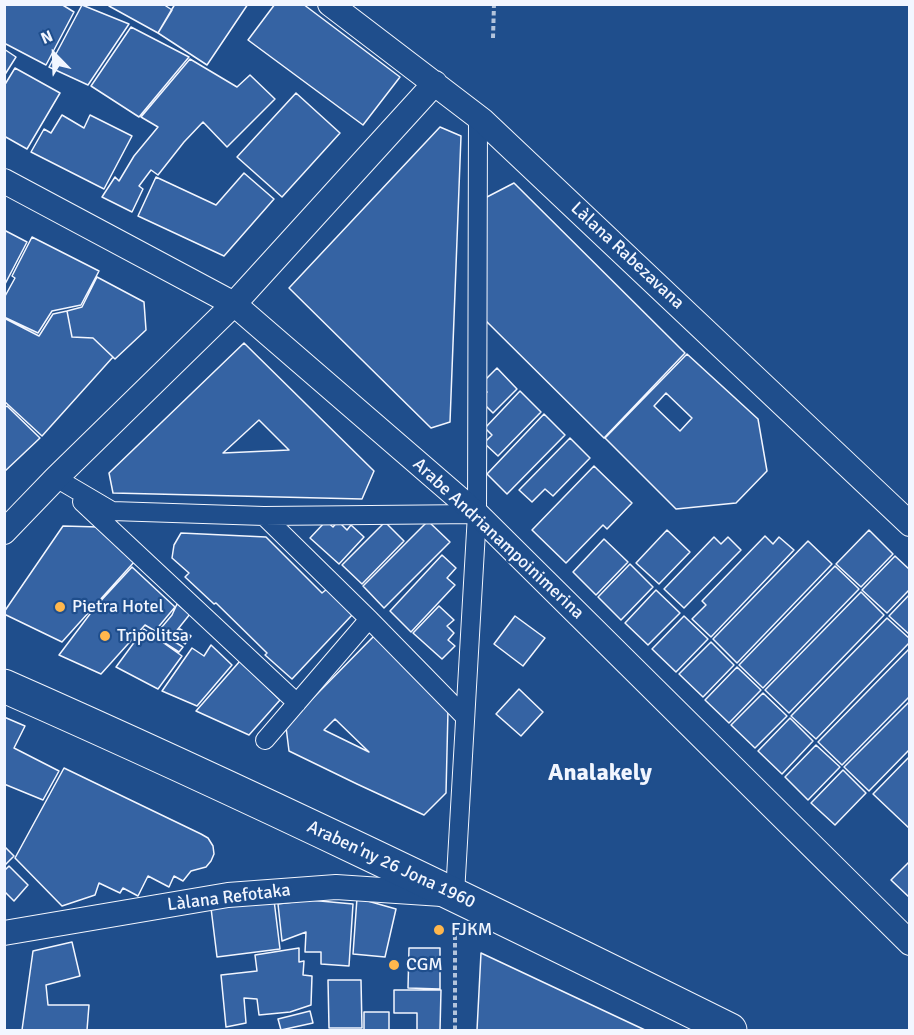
<!DOCTYPE html>
<meta charset="utf-8">
<style>
body{margin:0}
#map{position:relative;width:914px;height:1035px;overflow:hidden;background:#1f4e8c;font-family:Signika,sans-serif}
canvas{display:block}
.frame{position:absolute;inset:0;border:6px solid #f2f6ff;pointer-events:none}
.north{position:absolute;left:24px;top:24px;width:60px;height:60px;-webkit-text-stroke:4px #1f4e8c;paint-order:stroke;rotate:337deg;font-size:16px;font-weight:700;line-height:24px;text-align:center;color:#f2f6ff}
.north::after{content:'';display:block;margin:auto;width:21px;height:27px;background:#f2f6ff;clip-path:polygon(50% 0,100% 100%,50% 72%,0 100%)}
</style>
<div id="map">
<canvas width="914" height="1035"></canvas>
<div class="frame"></div>
<div class="north">N</div>
</div>
<script>
const g = document.querySelector('canvas').getContext('2d');
g.lineJoin = 'round';
function fill(path, color) {
  g.fillStyle = color;
  g.fill(path, 'evenodd');
}
function strokePath(path, color, width, dash) {
  g.strokeStyle = color;
  g.lineWidth = width;
  g.lineCap = dash ? 'butt' : 'round';
  g.setLineDash(dash || []);
  g.stroke(path);
}
function drawText(font, color, halo, rows, align = 'center') {
  g.font = font + ' Signika,sans-serif';
  g.lineWidth = 4.5;
  g.setLineDash([]);
  g.textBaseline = 'middle';
  g.strokeStyle = halo;
  g.fillStyle = color;
  for (const [text, x, y, turn = 0] of rows) {
    g.save();
    g.translate(x, y);
    g.rotate((+turn || 0) * Math.PI / 180);
    g.textAlign = isNaN(turn) ? turn : align;
    if (halo) g.strokeText(text, 0, 0);
    g.fillText(text, 0, 0);
    g.restore();
  }
}
const building = new Path2D(`
 M4 4H61L74 12 46 65 4 43Z
 M110 4H163L172 10 158 33 109 6Z
 M175 4H248L207 65 158 33Z
 M275 4H303L400 77 363 125 248 40Z
 M82 5 129 24 88 85 49 67Z
 M131 27 189 57 139 117 91 86Z
 M4 49 16 57 4 76Z
 M190 59 237 87 250 75 275 99 227 147 203 122 184 142 158 175 151 170 139 186 143 189 132 212 102 197 115 177 119 181 134 156 158 127 141 117Z
 M15 68 60 93 27 149 4 136V86Z
 M296 93 340 133 282 197 237 157Z
 M62 115 84 128 90 115 132 136 104 189 31 152 44 129 51 133Z
 M440 127 461 136 450 422 431 428 289 288Z
 M244 173 274 199 224 256 138 216 156 177 216 205Z
 M514 183 685 353 604 438 485 320V198Z
 M4 230 27 242 4 286Z
 M32 237 99 271 81 305 52 311 38 333 4 317V298L15 278 12 276Z
 M97 277 144 302 146 330 115 359 93 338 72 337 67 311 82 307Z
 M67 311 72 337 93 338 113 357 42 436 4 401V318L39 336 53 314Z
 M244 343 374 471 362 499 113 493 109 473ZM259 420 289 450 223 453Z
 M687 354 758 419 767 471 736 503 676 509 605 438ZM666 393 692 418 680 431 654 406Z
 M497 368 517 389 493 413 480 400 487 392 480 385Z
 M520 391 541 412 498 456 484 443 492 435 485 428Z
 M7 406 40 438 4 472V408Z
 M544 414 565 435 507 494 487 474Z
 M570 438 590 458 553 496 545 489 532 502 519 490Z
 M594 466 632 503 607 529 603 525 566 563 532 530Z
 M326 521 333 527 338 521 347 530 351 525 364 537 339 564 310 538Z
 M428 521 450 542 384 608 363 586Z
 M385 522 404 541 362 584 342 565Z
 M63 526 99 527 135 561 62 642 4 614V612Z
 M667 530 690 552 659 584 636 563Z
 M869 530 893 554 861 587 836 564Z
 M181 533 266 537 322 593 327 589 353 614 292 679 265 655 267 653 216 603 214 604 185 577 189 573 172 558 174 545Z
 M765 536 773 544 779 537 794 550 711 637 692 619 706 605 702 601Z
 M714 537 721 544 728 537 741 550 684 608 664 589Z
 M604 539 628 562 596 595 573 572Z
 M808 541 832 564 737 663 713 639Z
 M442 555 456 568 447 578 455 585 411 632 390 611Z
 M895 556 910 570V589L887 613 862 590Z
 M630 564 653 587 621 620 598 597Z
 M835 566 859 589 763 688 739 665Z
 M132 567 175 607 155 631 145 625 101 674 59 655 96 606Z
 M656 590 680 613 648 645 625 623Z
 M861 592 884 615 789 713 765 690Z
 M910 594V635L889 616Z
 M177 604 190 614 170 639 183 647 179 652 160 640 161 638 156 634 172 615Z
 M439 606 454 620 447 626 454 633 448 640 455 646 442 659 413 633Z
 M515 616 545 638 523 666 494 644Z
 M684 616 708 639 676 672 652 649Z
 M887 618 910 639V642L816 739 791 716Z
 M144 629 182 656 158 689 116 667Z
 M180 629 191 636 185 644 175 636Z
 M374 636 448 710 446 793 424 815 357 784 289 751 286 727 312 699ZM335 719 369 752 324 730Z
 M711 642 734 665 703 697 679 674Z
 M211 645 232 665 197 706 162 691 192 648 204 656Z
 M910 648V696L842 765 818 742Z
 M240 661 280 700 249 735 196 711Z
 M737 667 761 690 729 723 705 700Z
 M519 689 543 712 521 736 496 714Z
 M763 693 787 716 755 748 731 725Z
 M910 701V749L869 791 844 767Z
 M4 717 25 726 14 748 59 771 43 800 4 784Z
 M790 718 813 741 782 774 758 751Z
 M816 745 840 767 808 800 785 777Z
 M910 756V829L873 794Z
 M64 768 201 834 208 838 213 846 214 854 211 861 206 867 191 871 183 881 174 876 169 887 148 876 138 896 123 888 120 893 99 883 95 895 62 906 15 858Z
 M843 770 866 793 835 825 811 803Z
 M4 846 14 856 4 866Z
 M910 861V898L891 880Z
 M9 866 28 885 14 901 4 891V871Z
 M357 898 396 909 385 957 353 954Z
 M274 900 280 949 217 957 211 908Z
 M309 900 353 904 349 966 321 964V952H305L306 932 282 941 278 904Z
 M72 942 80 976 46 985 48 1005H89L87 1030H22L33 951Z
 M299 948V962L304 961 303 975 312 976 311 1005 290 1012 259 1015 257 999 244 998 246 1023 226 1027 221 975 257 971 255 955Z
 M409 948H440V989L408 988Z
 M481 953 645 1030H477Z
 M328 980H361L362 1028H329Z
 M394 990H441L440 1030H417V1013H394Z
 M310 1011 313 1023 281 1030 278 1019Z
 M364 1012H389V1030H364Z`);
const path = new Path2D(`
 M493 38 494 4
 M455 1030V928`);
const pedestrian = new Path2D(`
 M56 478 112 511 264 516 477 514
 M82 502 297 703
 M264 516 369 619 465 717
 M265 740 369 619
 M455 894 477 514 478 116`);
const minor = new Path2D(`
 M330 4 482 120 910 524
 M4 181 234 304 477 514 910 943
 M4 532 56 478 234 304 435 83
 M4 933 228 895 336 887 442 894`);
const primary = new Path2D(`
 M4 686C249 794 490 911 730 1030`);
const markers = [
 [60,607,6,"#ffb74d"],
 [105,636,6,"#ffb74d"],
 [439,930,6,"#ffb74d"],
 [394,965,6,"#ffb74d"]
];
const streetNames = [
 ["Làlana Rabezavana",627,256,43],
 ["Arabe Andrianampoinimerina",498,539,43],
 ["Araben'ny 26 Jona 1960",391,865,25],
 ["Làlana Refotaka",229,898,-7]
];
const poiNames = [
 ["Pietra Hotel",72,607],
 ["Tripolitsa",117,636],
 ["FJKM",451,930],
 ["CGM",406,965]
];
const districtNames = [
 ["Analakely",600,774]
];
fill(building, '#3563a3');
strokePath(building, '#f2f6ff', 1.5);
strokePath(pedestrian, '#f2f6ff', 20);
strokePath(minor, '#f2f6ff', 26);
strokePath(primary, '#f2f6ff', 35);
strokePath(path, '#b3c4dc', 4, [4.5, 3]);
strokePath(pedestrian, '#1f4e8c', 18);
strokePath(minor, '#1f4e8c', 24);
strokePath(primary, '#1f4e8c', 33);
for (const [x, y, r, color] of markers) {
  const dot = new Path2D();
  dot.arc(x, y, r, 0, 2 * Math.PI);
  g.fillStyle = color;
  g.fill(dot);
  strokePath(dot, '#1f4e8c', 2);
}
drawText('18px', '#f2f6ff', '#1f4e8c', streetNames);
drawText('18px', '#f2f6ff', '#1f4e8c', poiNames, 'left');
drawText('bold 24px', '#f2f6ff', '#1f4e8c', districtNames);
</script>
